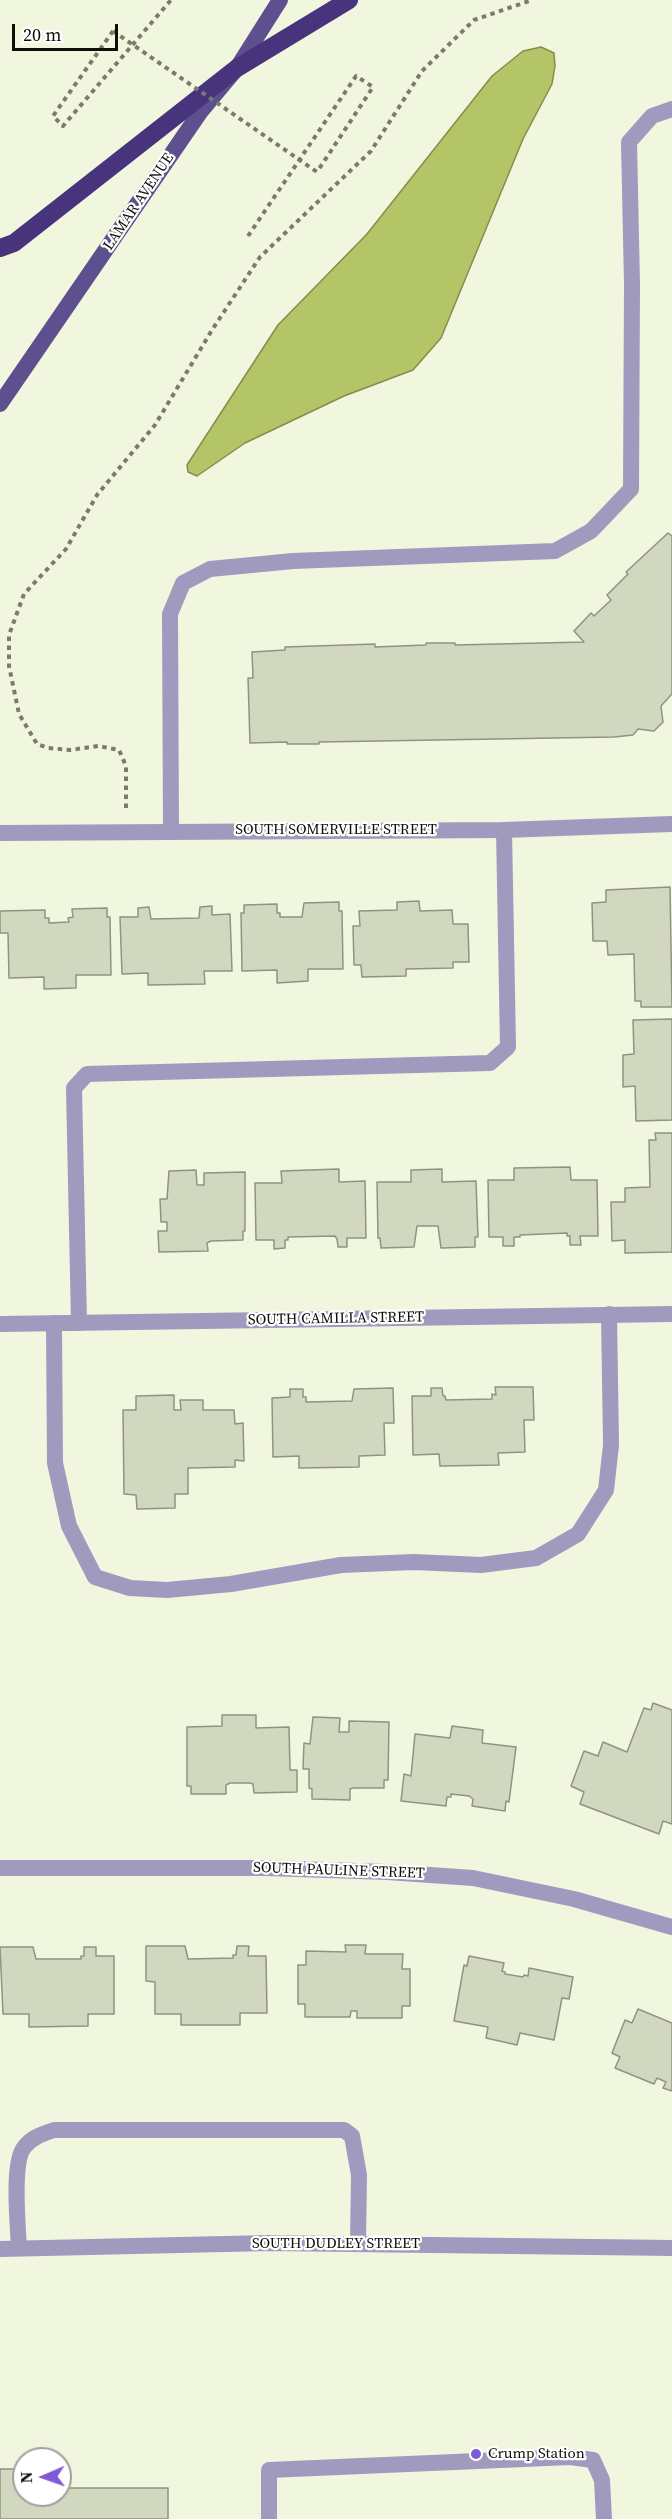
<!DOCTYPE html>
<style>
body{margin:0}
#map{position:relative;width:672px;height:2519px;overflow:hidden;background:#f1f6de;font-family:"Source Serif 4",serif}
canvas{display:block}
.north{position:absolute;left:12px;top:2447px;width:60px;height:60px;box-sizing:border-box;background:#fff;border:2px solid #9f9f9c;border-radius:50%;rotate:268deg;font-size:16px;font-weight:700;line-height:24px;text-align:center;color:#0e0f08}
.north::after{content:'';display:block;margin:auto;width:21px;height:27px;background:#7e5ad4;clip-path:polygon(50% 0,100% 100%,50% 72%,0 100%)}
.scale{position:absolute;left:12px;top:24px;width:106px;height:27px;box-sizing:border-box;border:3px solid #0e0f08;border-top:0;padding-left:8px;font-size:18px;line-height:21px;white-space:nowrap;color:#0e0f08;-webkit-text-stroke:4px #fff;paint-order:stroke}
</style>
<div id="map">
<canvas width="672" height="2519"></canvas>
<div class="north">N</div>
<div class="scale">20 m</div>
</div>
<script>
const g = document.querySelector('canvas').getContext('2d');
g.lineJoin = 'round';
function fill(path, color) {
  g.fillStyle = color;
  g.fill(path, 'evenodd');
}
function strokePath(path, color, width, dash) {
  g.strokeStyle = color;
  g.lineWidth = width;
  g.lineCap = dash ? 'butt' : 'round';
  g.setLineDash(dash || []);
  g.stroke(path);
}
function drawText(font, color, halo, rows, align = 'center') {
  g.font = font + ' "Source Serif 4",serif';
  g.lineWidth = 4.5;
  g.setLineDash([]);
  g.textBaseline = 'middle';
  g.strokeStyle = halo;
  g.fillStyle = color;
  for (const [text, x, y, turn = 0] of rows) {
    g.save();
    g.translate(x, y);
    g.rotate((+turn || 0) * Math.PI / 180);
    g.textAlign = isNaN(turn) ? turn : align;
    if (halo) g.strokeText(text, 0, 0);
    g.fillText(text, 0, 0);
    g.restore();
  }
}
const water = new Path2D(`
 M541 47 554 53 555 66 552 84 523 139 441 338 413 370 344 396 245 443 197 476 188 472 187 465 278 325 367 234 492 76 523 51Z`);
const building = new Path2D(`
 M668 533 672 536V694L661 706 663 722 654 731 638 729 633 735 614 737 319 742V744H287V742L250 743 248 678H253L252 652 285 650V647L375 644V647L426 645V643H455V645L584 642 574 631 591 613 594 616 611 600 607 595 628 574 626 572Z
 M670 887 672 1007H641V1001H635L634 954 608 955 607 941H593L592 903 606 902V890Z
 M419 901 420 911 452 910 453 924H468L469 962H453V968L406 969V976L362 977 361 965H354L353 926H360L359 911 397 910V902Z
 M339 902V911H342L343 969H308V981L277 983V970L242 971 241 913H244V905L277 904V913H280V917H302L304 903Z
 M212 906V915L230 914 232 971H204L205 984 148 985V973L122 974 120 917H138V908L149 907 151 919 199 918 200 907Z
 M107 908V917H110L111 975H76V988L44 989V977L9 978 8 933H0V911L45 910V918H49V923L69 922 68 918 73 917 72 909Z
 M672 1019V1120L636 1121 635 1086 623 1087V1055L634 1054 633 1020Z
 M655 1133H672V1252L625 1253V1240L612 1241 611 1202H625V1188L650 1187 649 1140H656Z
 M570 1167 571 1180H597L598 1236H580L581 1245H570V1236H567V1233L520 1235V1237H514V1246H503V1237H489L488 1180H514V1168Z
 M339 1169V1182L365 1181 366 1238H347V1247H338L337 1239 335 1236 288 1237V1240H285V1248L274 1249V1240H256L255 1183H282L281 1171Z
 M442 1169V1182L476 1181 478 1237H475V1247L441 1248 438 1226H417L414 1247 381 1248 380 1238H378L377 1182H411V1170Z
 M196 1170 197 1185H204V1173L245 1172V1231H243V1240L211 1241 207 1243 208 1251 159 1252 158 1231H167V1222H161L160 1199H167L169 1171Z
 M495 1387H533L534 1420H524L525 1452 498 1453 499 1465 440 1466 439 1454 413 1455 412 1396H431V1388H442L443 1396H445L446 1400 492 1399V1394L496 1395Z
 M393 1388 394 1423H384L385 1455 359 1456V1467L299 1468V1456L273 1457 272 1398 290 1397V1389H303V1397H306V1402L352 1401 354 1389Z
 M174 1395V1410H181L180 1400H203V1410H234L235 1424 243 1423 244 1461 235 1460V1467L188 1468V1494H175V1508L137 1509 136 1495 124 1494 123 1410H136V1396Z
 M653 1703 672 1710V1824L663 1821 659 1834 580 1804 584 1792 571 1786 584 1751 598 1756 603 1742 627 1752 644 1708 651 1710Z
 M222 1715H256V1728L289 1727 290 1770H297V1792L254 1793 253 1784 250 1783H230L226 1785V1794H191V1786H187V1727L222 1726Z
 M313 1717 340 1718 339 1732H349V1721L389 1722 388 1780H384V1788H353L350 1789V1800L312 1799V1789L309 1788V1769H303L304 1743 310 1744Z
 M452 1726 483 1730 482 1743 516 1747 509 1802 506 1801 505 1811 472 1806 473 1799 469 1796 451 1794V1797H447L446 1806 401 1801 404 1774 411 1776 415 1734 450 1738Z
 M345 1945H366L365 1954H403L402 1969H410V2006H402V2018H357V2011H351L350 2017H305V2004H298V1965H306V1951L346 1952Z
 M146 1946H185L188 1959 233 1958V1955H236L237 1946H249L248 1956H266L267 2013H240V2025H181V2014H155V1982L146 1981Z
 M0 1947H33L36 1959H81V1956H84V1947H96V1956H114V2014H88V2026L29 2027V2014H3Z
 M469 1956 504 1963 502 1971 505 1972V1974L523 1977 524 1975 528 1976 529 1968 573 1977 569 1999 562 1998 554 2040 520 2033 517 2045 486 2038 488 2027 454 2021 464 1965 467 1966Z
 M638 2009 672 2023V2091L663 2088 666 2082 657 2078 654 2084 615 2068 620 2057 612 2053 625 2020 632 2023Z
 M0 2469H24V2495H60V2488H168V2519H0Z`);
const path = new Path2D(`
 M113 31 53 116 63 126 171 0
 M248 236 356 76 373 87 317 172
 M126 808V766L119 750 98 746 70 750 48 748 37 744 19 714 9 666V635L24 594 66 549 97 495 155 425 212 330 260 257 371 151 422 71 474 20 532 0`);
const service = new Path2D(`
 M171 831 170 614 183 583 210 569 293 561 555 551 591 531 631 489 632 285 629 142 652 116 672 109
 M54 1323 55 1463 69 1526 95 1577 130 1588 167 1590 231 1584 341 1565 414 1562 481 1565 536 1558 578 1534 606 1490 611 1445 609 1314
 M79 1323 74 1088 87 1074 490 1063 508 1047 504 830
 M19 2248C18 2227 12 2166 23 2149 30 2138 42 2134 54 2130H344L352 2136 359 2175 358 2244
 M269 2519V2470L570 2457 593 2460 602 2480 604 2519`);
const minor = new Path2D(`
 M0 833 504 830 672 824
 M0 1324 672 1314
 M0 1868H266L387 1872 473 1878 574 1899 672 1927
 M0 2249 270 2243 672 2248`);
const primary = new Path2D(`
 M0 404 201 111 237 68 280 0`);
const motorway = new Path2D(`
 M0 248 14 243 237 68 349 0`);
const pathBridge = new Path2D(`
 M113 31 317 172`);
const markers = [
 [476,2454,6,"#7e5ad4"]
];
const streetNames = [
 ["LAMAR AVENUE",139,202,-56],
 ["SOUTH SOMERVILLE STREET",336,830],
 ["SOUTH CAMILLA STREET",336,1319,-1],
 ["SOUTH PAULINE STREET",339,1871,2],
 ["SOUTH DUDLEY STREET",336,2244]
];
const poiNames = [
 ["Crump Station",488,2454]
];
fill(water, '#b4c567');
strokePath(water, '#828e4a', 1.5);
fill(building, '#d2d8c0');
strokePath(building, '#8f947e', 1.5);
strokePath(path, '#797c6d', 4, [4.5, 4.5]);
strokePath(service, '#a09abf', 16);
strokePath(minor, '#a09abf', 16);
strokePath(primary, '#5e4f8f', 16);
strokePath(motorway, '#48337d', 18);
strokePath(pathBridge, '#797c6d', 4, [4.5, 4.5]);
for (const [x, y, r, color] of markers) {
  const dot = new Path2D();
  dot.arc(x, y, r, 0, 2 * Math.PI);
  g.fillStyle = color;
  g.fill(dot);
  strokePath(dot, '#fff', 2);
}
drawText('15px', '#0e0f08', '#fff', streetNames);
drawText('15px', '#0e0f08', '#fff', poiNames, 'left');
</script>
